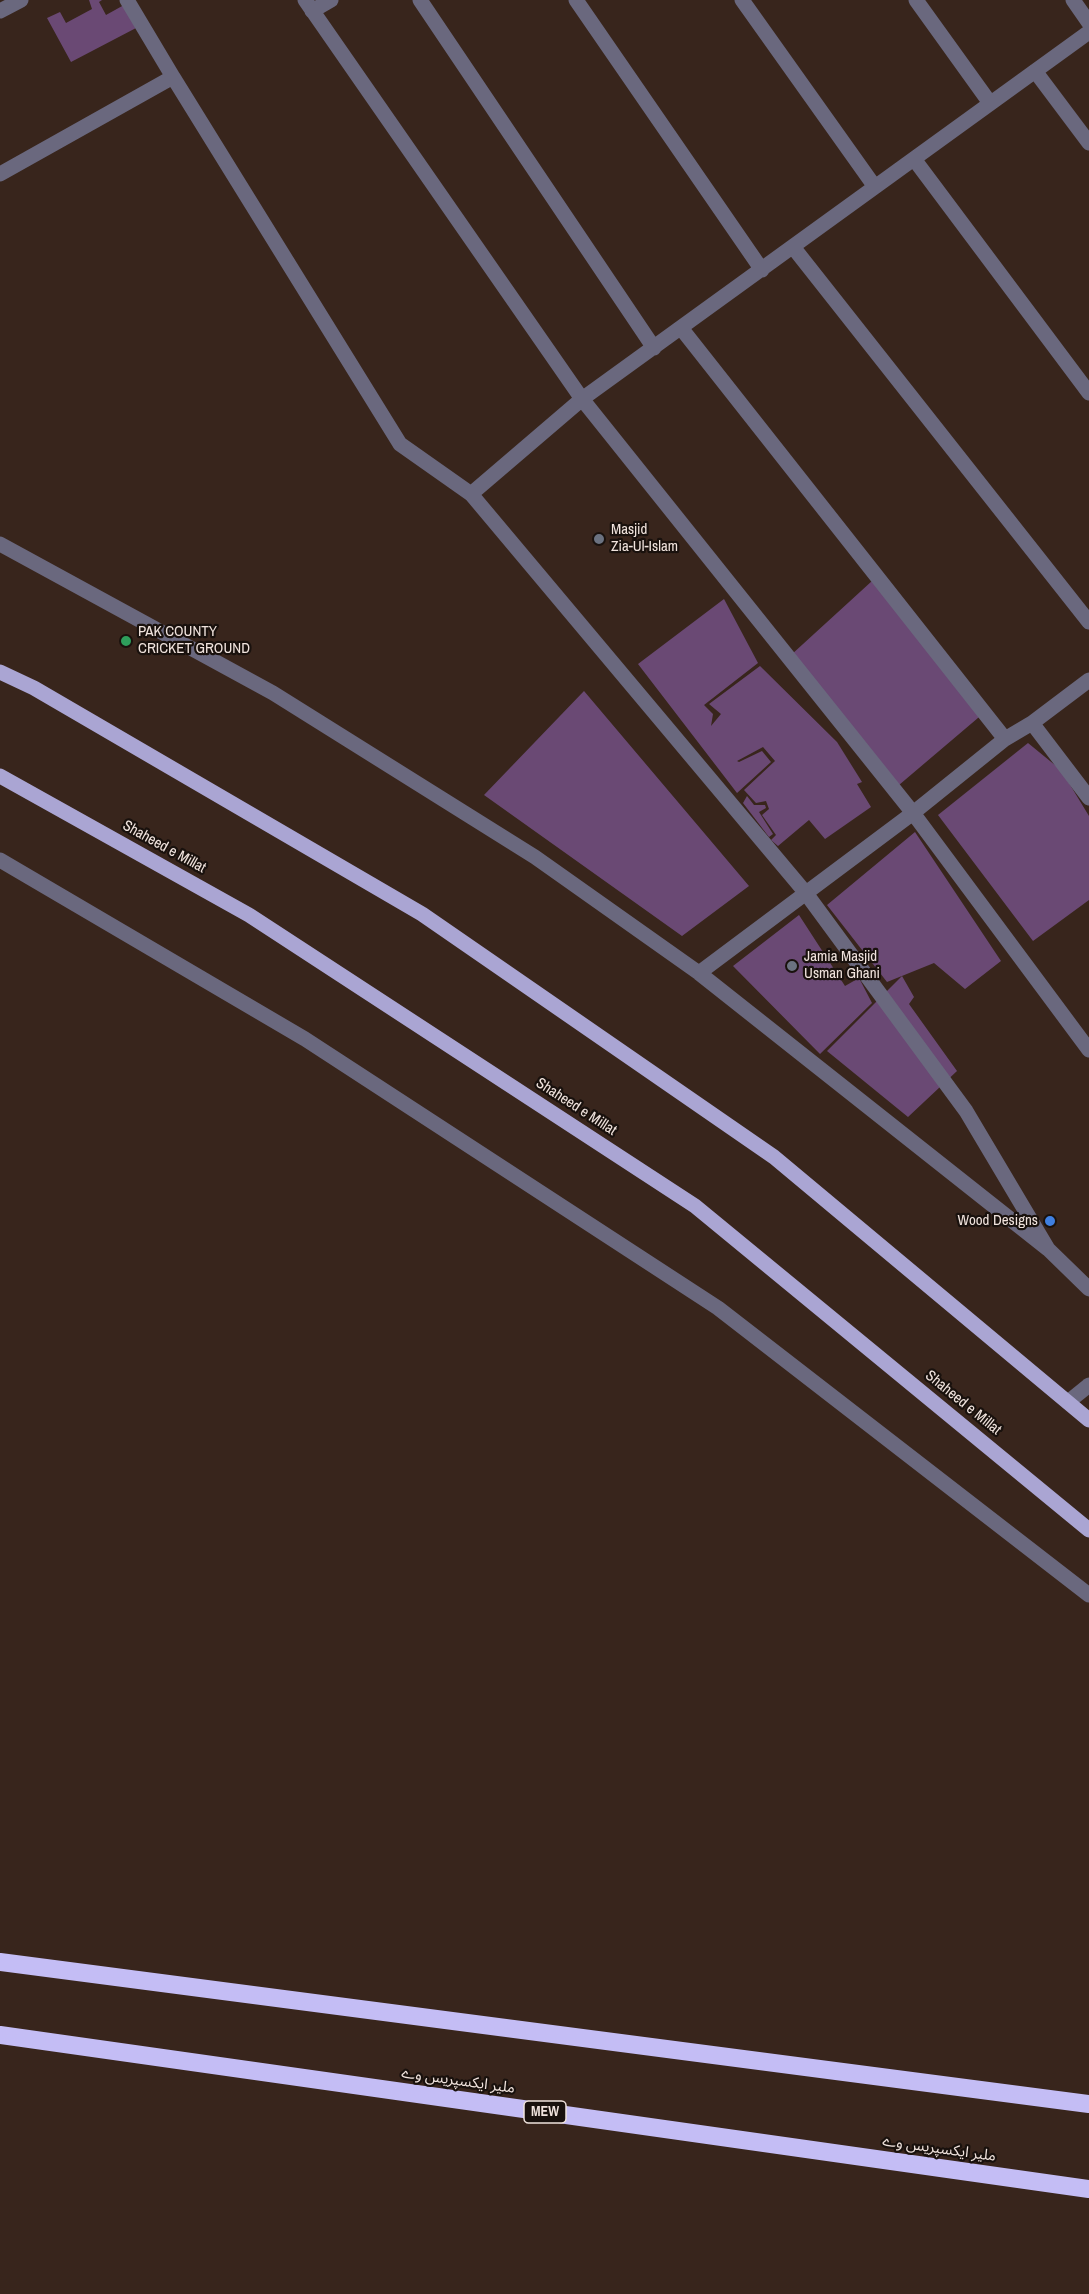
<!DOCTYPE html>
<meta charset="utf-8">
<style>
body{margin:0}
canvas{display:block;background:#38251c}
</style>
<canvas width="1089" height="2294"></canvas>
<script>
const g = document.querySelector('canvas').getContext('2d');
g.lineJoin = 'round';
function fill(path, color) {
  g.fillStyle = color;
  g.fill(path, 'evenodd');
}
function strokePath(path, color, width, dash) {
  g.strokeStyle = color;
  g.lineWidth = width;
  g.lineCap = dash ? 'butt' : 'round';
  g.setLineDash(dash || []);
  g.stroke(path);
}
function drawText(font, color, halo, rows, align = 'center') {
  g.font = font + ' "Archivo Narrow","Noto Sans Arabic",sans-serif';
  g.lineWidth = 4.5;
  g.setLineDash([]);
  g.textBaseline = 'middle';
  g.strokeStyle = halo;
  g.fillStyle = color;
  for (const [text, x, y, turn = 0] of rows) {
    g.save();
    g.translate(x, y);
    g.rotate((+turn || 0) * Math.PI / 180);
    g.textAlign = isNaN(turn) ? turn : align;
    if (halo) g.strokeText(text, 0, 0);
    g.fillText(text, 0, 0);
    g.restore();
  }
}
const building = new Path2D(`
 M89 0H102L99 2 106 15 124 5 136 28 71 62 47 18 60 12 66 23 92 9Z
 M872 581 985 712 899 785 791 655Z
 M724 599 758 663 704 705 713 714 711 726 721 714 709 704 760 666 837 742 862 782 857 784 871 807 825 839 809 820 778 846 771 840 776 835 762 815 769 809 766 801 756 803 744 790 775 761 763 747 737 761 739 762 762 751 771 762 737 793 638 664Z
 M584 691 749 886 682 936 484 795Z
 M1028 743 1061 770 1089 816V900L1033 941 938 815Z
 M747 796 754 805H765L766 808 759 812 773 834 769 837 743 803Z
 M915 832 1001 961 965 989 934 963 887 982 827 905Z
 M799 915 845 986 859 978 872 1003 820 1054 733 966Z
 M902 976 914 997 909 1004 957 1071 908 1117 827 1051Z`);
const minor = new Path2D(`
 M127 0 173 77
 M305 0 582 399 913 813 1089 1050
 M420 0 654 348
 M576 0 762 270
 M742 0 875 187
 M916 0 990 103
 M1073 0 1089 23
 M0 11 21 0
 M312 11 331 0
 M1035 71 1089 143
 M914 159 1089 393
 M0 174 173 77 400 444 471 494 805 892 966 1111 1048 1249
 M793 247 1089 622
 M681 328 1005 739
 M471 494 582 399 1089 32
 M0 544 273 693 535 857 699 973 1048 1249 1089 1289
 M1032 723 1089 798
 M0 860 305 1039 718 1308 1089 1595
 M699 973 913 813 1005 739 1032 723 1089 680`);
const tertiary = new Path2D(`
 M1068 1402 1089 1385`);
const primary = new Path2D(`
 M0 672 34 688 422 914 774 1157 1089 1420
 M0 776 249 915 695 1206 1089 1530`);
const motorway = new Path2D(`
 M0 1962 1089 2104
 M0 2035 1089 2189`);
const markers = [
 [599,539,6,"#6b7280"],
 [126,641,6,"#2e9e5b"],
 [792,966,6,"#6b7280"],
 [1050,1221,6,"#3f7fe0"]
];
const shields = [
 [545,2112,42]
];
const shieldNames = [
 ["MEW",545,2112]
];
const poiNames = [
 ["Masjid",611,530],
 ["Zia-Ul-Islam",611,547],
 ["PAK COUNTY",138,632],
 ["CRICKET GROUND",138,649],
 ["Jamia Masjid",804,957],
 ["Usman Ghani",804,974],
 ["Wood Designs",1038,1221,"right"]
];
const streetNames = [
 ["Shaheed e Millat",164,847,29],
 ["Shaheed e Millat",576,1107,33],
 ["Shaheed e Millat",963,1403,39],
 ["ملیر ایکسپریس وے",458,2081,8],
 ["ملیر ایکسپریس وے",939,2149,8]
];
fill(building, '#6a4974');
strokePath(minor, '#6a687e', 15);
strokePath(tertiary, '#6a687e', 15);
strokePath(primary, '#aaa5d3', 15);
strokePath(motorway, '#c4bdf5', 18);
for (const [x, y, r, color] of markers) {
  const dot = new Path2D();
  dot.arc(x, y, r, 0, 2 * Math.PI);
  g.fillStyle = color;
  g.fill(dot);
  strokePath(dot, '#19110d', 2);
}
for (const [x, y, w] of shields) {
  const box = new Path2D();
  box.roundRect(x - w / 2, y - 11, w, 22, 4.5);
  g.fillStyle = '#19110d';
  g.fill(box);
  strokePath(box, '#f0e3dd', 1.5);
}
drawText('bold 14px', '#f0e3dd', null, shieldNames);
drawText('15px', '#f0e3dd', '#19110d', poiNames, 'left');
drawText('15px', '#f0e3dd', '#19110d', streetNames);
</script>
